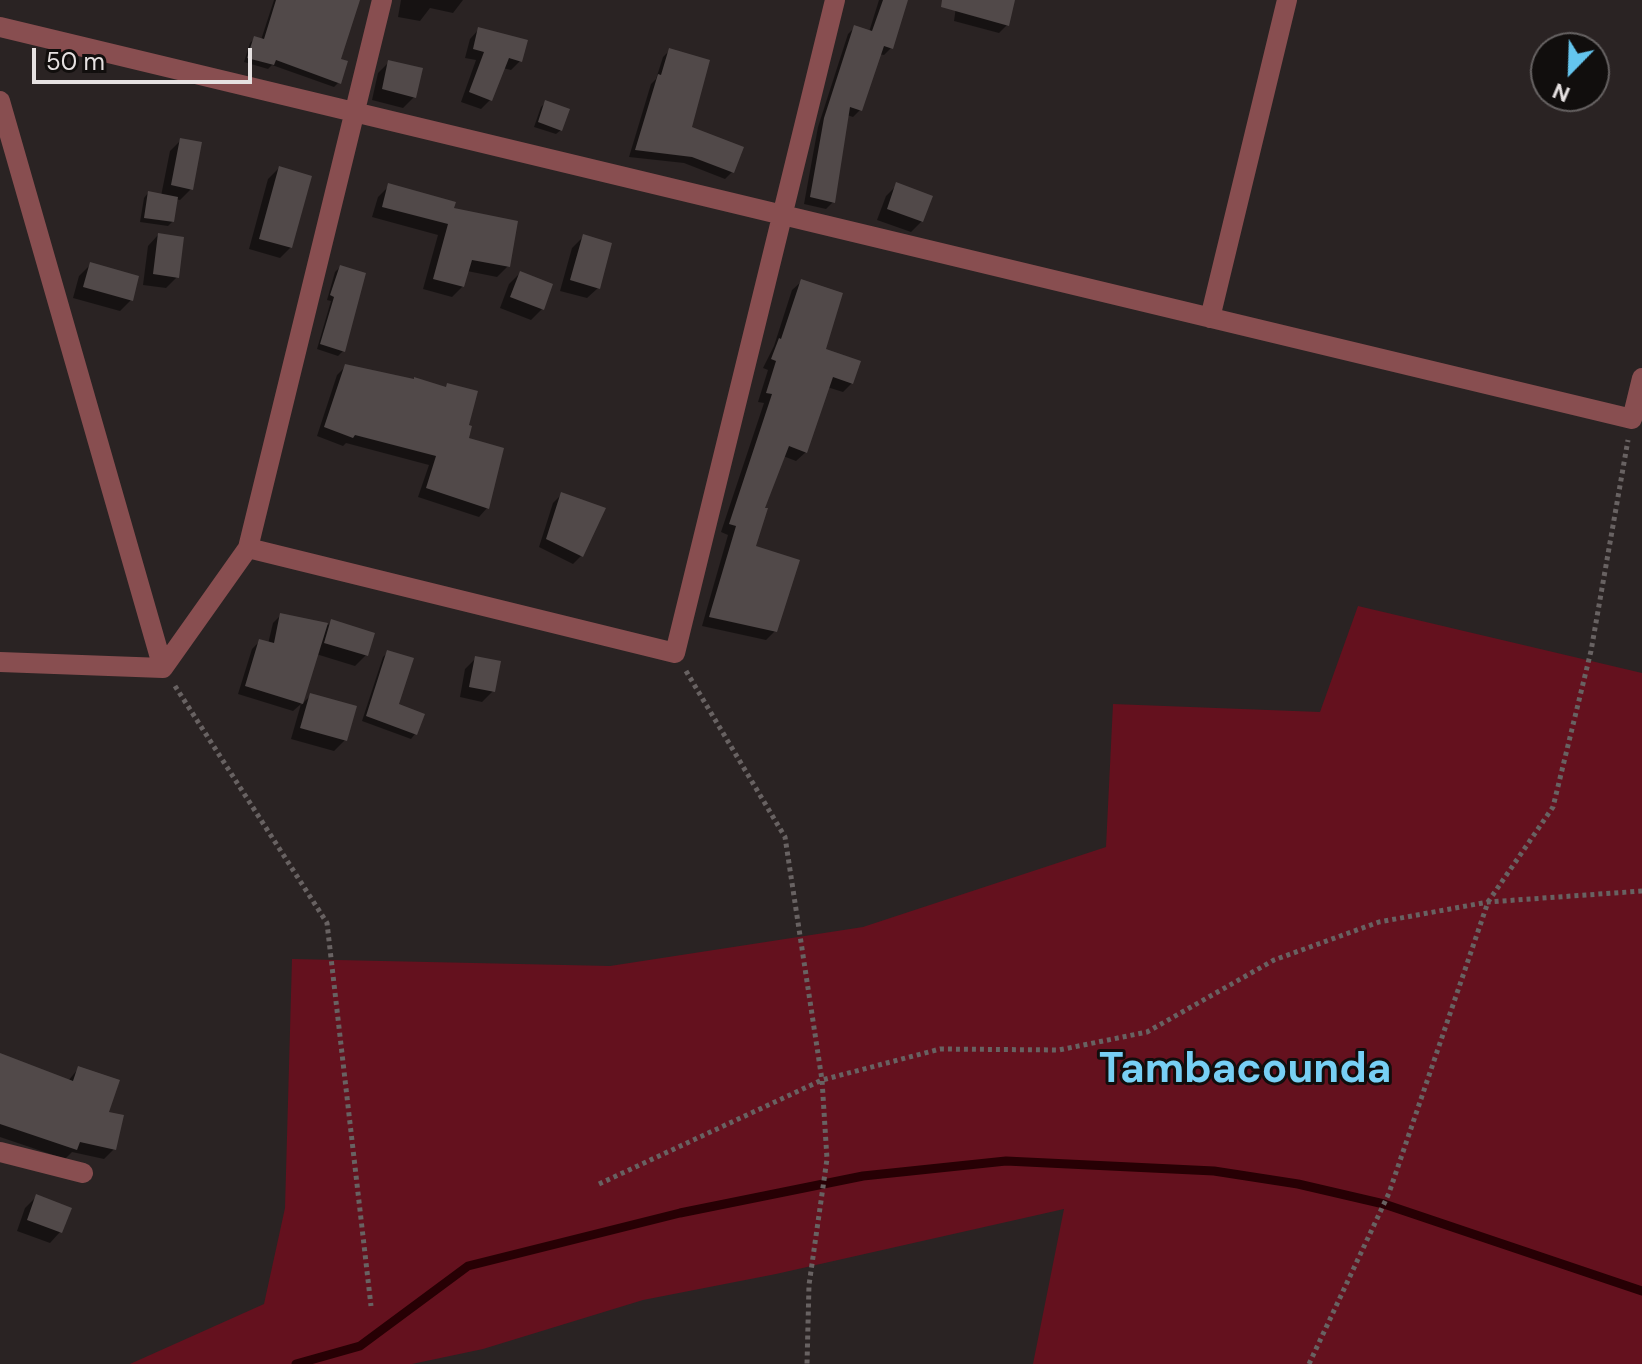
<!DOCTYPE html>
<style>
body{margin:0}
#map{position:relative;width:1642px;height:1364px;overflow:hidden;background:#2a2323;font-family:"DM Sans",sans-serif}
canvas{display:block}
.north{position:absolute;left:1530px;top:32px;width:80px;height:80px;box-sizing:border-box;background:#110e0d;border:2px solid #666262;border-radius:50%;rotate:203deg;font-size:22px;font-weight:700;line-height:32px;text-align:center;color:#e6e1e1}
.north::after{content:'';display:block;margin:auto;width:28px;height:36px;background:#64c5ee;clip-path:polygon(50% 0,100% 100%,50% 72%,0 100%)}
.scale{position:absolute;left:32px;top:48px;width:220px;height:36px;box-sizing:border-box;border:4px solid #e6e1e1;border-top:0;padding-left:10px;font-size:24px;line-height:28px;white-space:nowrap;color:#e6e1e1;-webkit-text-stroke:6px #110e0d;paint-order:stroke}
</style>
<div id="map">
<canvas width="1642" height="1364"></canvas>
<div class="north">N</div>
<div class="scale">50 m</div>
</div>
<script>
const g = document.querySelector('canvas').getContext('2d');
g.lineJoin = 'round';
function fill(path, color) {
  g.fillStyle = color;
  g.fill(path, 'evenodd');
}
function strokePath(path, color, width, dash) {
  g.strokeStyle = color;
  g.lineWidth = width;
  g.lineCap = dash ? 'butt' : 'round';
  g.setLineDash(dash || []);
  g.stroke(path);
}
function drawText(font, color, halo, rows, align = 'center') {
  g.font = font + ' "DM Sans",sans-serif';
  g.lineWidth = 6;
  g.setLineDash([]);
  g.textBaseline = 'middle';
  g.strokeStyle = halo;
  g.fillStyle = color;
  for (const [text, x, y, turn = 0] of rows) {
    g.save();
    g.translate(x, y);
    g.rotate((+turn || 0) * Math.PI / 180);
    g.textAlign = isNaN(turn) ? turn : align;
    if (halo) g.strokeText(text, 0, 0);
    g.fillText(text, 0, 0);
    g.restore();
  }
}
const green = new Path2D(`
 M1358 606 1642 673V1364H1033L1064 1209 776 1274 643 1300 483 1349 412 1364H130L264 1304 285 1208 292 959 610 966 863 927 1106 847 1113 704 1320 712Z`);
const shadow = new Path2D(`
 M274 0H353L338 60 339 82 334 87 272 65 268 69 244 62 250 43 255 38 261 40Z
 M401 0H463L453 13 430 8 420 21 398 17Z
 M879 0H906L891 48 884 55 879 54 860 110 853 117 847 115 833 202 826 209 804 204 818 127 848 34 855 27 869 32Z
 M957 0H1013L1007 25 999 33 954 21Z
 M479 29 520 61 511 70 503 68 490 100 481 109 461 102 476 60 465 58 470 39Z
 M670 50 689 129 732 172 725 179 684 163 629 157 651 84 656 79 663 57Z
 M389 62 414 97 403 108 372 100 378 73Z
 M546 102 561 130 556 134 534 127 541 107Z
 M181 140 191 189 180 200 175 199 173 221 168 226 140 222 144 198 148 193 161 196 170 151Z
 M279 168 291 247 280 258 249 249 268 179Z
 M897 185 922 221 911 232 877 220 886 196Z
 M389 186 451 210 508 266 497 277 467 271 463 286 452 297 423 289 438 235 372 217 378 197Z
 M158 235 177 277 166 288 143 285 148 246Z
 M583 237 598 288 587 298 560 291 572 248Z
 M90 265 131 300 120 311 73 298 79 276Z
 M340 267 343 351 338 356 317 349 331 301 327 300 335 272Z
 M520 273 542 309 531 320 500 308 509 284Z
 M802 281 823 351 852 383 843 392 827 387 806 452 796 461 783 456 762 509 754 547 775 631 766 640 702 626 728 535 721 532 764 403 758 402 768 370 763 368 774 346 792 290Z
 M346 366 467 427V440L487 508 479 517 418 497 429 465 346 443 343 446 317 436 337 375Z
 M561 495 581 556 573 564 539 547 553 503Z
 M281 615 328 625 331 622 366 655 355 666 316 654 300 706 311 695 345 740 334 751 291 739 301 704 293 711 238 694 252 649 260 641 268 644 273 623Z
 M388 652 396 705 415 734 411 739 362 721 383 657Z
 M476 658 493 691 482 702 460 697 465 669Z
 M0 1055 68 1081 78 1069 107 1113 114 1149 104 1159 72 1152 65 1159 0 1137Z
 M36 1197 60 1232 50 1243 17 1231 25 1208Z`);
const stream = new Path2D(`
 M296 1364 360 1346 468 1266 680 1213 863 1176 1006 1161 1214 1171 1298 1184 1384 1204 1642 1291`);
const building = new Path2D(`
 M276 0H360L341 59 348 61 341 84 276 60 274 65 247 58 254 36 264 39Z
 M883 0H908L893 49 884 46 862 111 850 107 835 203 810 197 824 118 854 25 872 31Z
 M942 0H1015L1009 26 941 7Z
 M478 27 528 40 522 62 509 58 492 101 469 92 484 52 473 49Z
 M669 48 710 60 692 127 744 147 734 173 692 157 635 150 658 74 661 75Z
 M388 60 423 68 416 98 382 89Z
 M545 100 570 109 562 131 538 122Z
 M180 138 202 142 193 190 171 185Z
 M279 166 312 176 292 248 259 239Z
 M896 182 933 196 923 222 887 209Z
 M388 183 456 202 454 208 518 221 510 267 472 260 464 287 433 279 448 224 382 207Z
 M148 191 178 197 174 222 144 218Z
 M158 233 184 237 179 278 153 274Z
 M583 234 612 243 600 289 570 280Z
 M90 262 139 276 133 301 83 287Z
 M340 265 366 273 345 352 320 344 334 297 330 295Z
 M520 271 553 284 544 310 510 297Z
 M801 279 843 293 826 349 861 361 853 384 833 377 807 453 789 446 765 508H768L756 546 800 560 777 632 709 617 736 526 729 524 772 394 766 393 776 361 771 359 779 338 781 339Z
 M345 364 414 379V377L446 387 447 383 478 391 469 425 472 426 469 438 504 448 489 509 426 488 436 456 355 435 353 438 324 427Z
 M561 492 606 508 583 557 546 539Z
 M280 613 328 623 303 704 245 686 259 639 274 643Z
 M331 619 375 633 368 656 324 643Z
 M387 650 414 658 399 704 425 714 417 735 366 716Z
 M475 656 501 661 495 692 469 687Z
 M310 693 357 706 347 741 300 728Z
 M0 1053 73 1081 78 1066 120 1080 109 1112 124 1115 116 1150 80 1142 77 1150 0 1124Z
 M36 1194 72 1208 62 1233 27 1220Z`);
const path = new Path2D(`
 M686 671 785 837 822 1080 827 1159 809 1285 807 1364
 M175 686 327 923 371 1306
 M599 1184 822 1080 940 1049 1059 1050 1147 1032 1274 960 1379 922 1488 902 1642 891
 M1309 1364 1389 1193 1488 902 1553 807 1591 651 1628 440`);
const minor = new Path2D(`
 M0 27 1632 419 1642 378
 M0 101 163 668
 M1210 318 1287 0
 M248 548 675 653 835 0
 M0 662 163 668 248 548 382 0
 M0 1152 83 1173`);
const townNames = [
 ["Tambacounda",1245,1071]
];
fill(green, '#64111e');
fill(shadow, '#0007');
strokePath(stream, '#270004', 9);
fill(building, '#514949');
strokePath(path, '#686262', 5, [4, 4]);
strokePath(minor, '#884e50', 20);
drawText('bold 42px', '#77cff4', '#110e0d', townNames);
</script>
